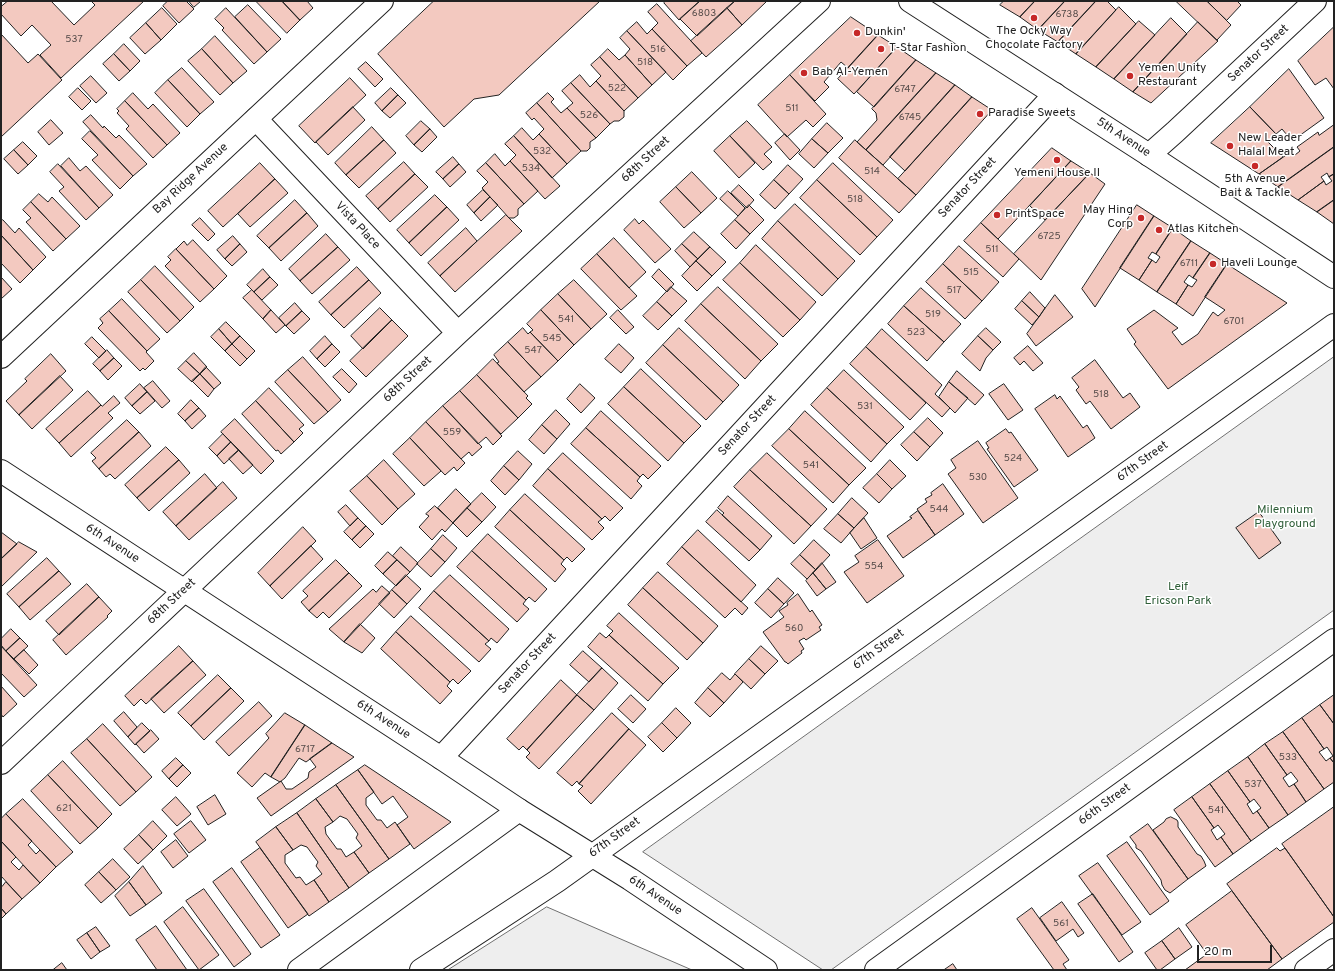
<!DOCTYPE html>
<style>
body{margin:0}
#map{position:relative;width:1335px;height:971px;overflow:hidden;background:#fff;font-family:Overpass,sans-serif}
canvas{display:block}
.frame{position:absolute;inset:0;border:2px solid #222;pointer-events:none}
.scale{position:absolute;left:1197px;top:945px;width:75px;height:18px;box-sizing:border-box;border:2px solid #222;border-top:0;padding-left:5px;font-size:12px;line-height:14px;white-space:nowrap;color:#222;-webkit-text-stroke:3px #fff;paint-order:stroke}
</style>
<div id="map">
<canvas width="1335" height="971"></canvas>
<div class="frame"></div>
<div class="scale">20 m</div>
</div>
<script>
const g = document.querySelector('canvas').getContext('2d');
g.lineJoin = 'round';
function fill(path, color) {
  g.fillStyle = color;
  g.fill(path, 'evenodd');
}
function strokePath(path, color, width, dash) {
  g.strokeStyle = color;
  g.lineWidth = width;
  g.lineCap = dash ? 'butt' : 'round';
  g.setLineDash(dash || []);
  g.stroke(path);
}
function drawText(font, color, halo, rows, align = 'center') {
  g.font = font + ' Overpass,sans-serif';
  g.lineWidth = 3;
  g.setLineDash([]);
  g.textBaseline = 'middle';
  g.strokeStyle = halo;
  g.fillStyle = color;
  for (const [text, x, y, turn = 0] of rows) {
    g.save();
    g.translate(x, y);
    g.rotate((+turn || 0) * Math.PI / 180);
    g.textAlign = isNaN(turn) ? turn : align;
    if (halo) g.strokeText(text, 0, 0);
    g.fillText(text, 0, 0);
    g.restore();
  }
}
const green = new Path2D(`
 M1334 357V610L831 970H823L643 852Z
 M547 907 692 970H448Z`);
const building = new Path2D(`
 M8 1H51L74 25 95 5 91 1H144L61 78 40 55 51 45 32 25 21 36 1 14V7Z
 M168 1H186L194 9 179 23 163 6Z
 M189 1H201L194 7Z
 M256 1H282L300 20 287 33Z
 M282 1H307L313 8 300 20Z
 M434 1H600L499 95 474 99 444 127 378 54Z
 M666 1H700L679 20 664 3Z
 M700 1H735L697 36 680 19Z
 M735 1H767L742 25 727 8Z
 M1004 1H1035L1020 17 1000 5Z
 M1035 1H1065L1038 30 1020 17Z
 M1065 1H1096L1058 42 1038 30Z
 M1096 1H1107L1116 10 1076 54 1058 42Z
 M1176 1H1207L1231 25 1217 40Z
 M1207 1H1237L1241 5 1227 20Z
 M657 4 702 53 687 66 652 29 658 23 648 12Z
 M248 5 281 39 267 52 235 17Z
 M1119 7 1136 24 1096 67 1076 54Z
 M162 8 177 24 161 40 146 23Z
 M226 8 267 52 254 64 222 30 224 28 215 19Z
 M727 8 742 25 706 57 691 41Z
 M851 17 878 35 848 68 841 62 824 82 829 87 815 101 790 75Z
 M1171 18 1187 34 1133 92 1114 79Z
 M1139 21 1155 35 1114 79 1096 67Z
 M637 22 647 34 652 29 687 66 673 80 627 31Z
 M1198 22 1218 41 1151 103 1133 92Z
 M146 23 161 40 145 54 130 38Z
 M1334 27V89L1326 78 1315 85 1298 61Z
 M627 31 666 72 652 85 625 55 630 49 620 38Z
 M1 34 28 63 38 54 62 80 1 137Z
 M878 35 897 47 854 94 838 79Z
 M215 36 247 71 233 83 202 49Z
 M124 44 140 61 130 71 114 54Z
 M897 47 916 60 874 107 857 92Z
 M202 49 233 83 220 95 188 61Z
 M608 49 619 60 625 55 652 85 638 98 600 57Z
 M114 54 130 71 119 81 103 64Z
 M600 57 638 98 624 111 596 81 601 76 591 65Z
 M916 60 936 73 866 150 857 142 877 120 876 113 872 109Z
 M366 62 383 79 375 87 358 69Z
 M182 68 214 102 200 114 168 80Z
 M1289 69 1324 118 1292 141 1282 129 1276 134 1250 107Z
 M936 73 955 85 883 165 866 150Z
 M580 75 590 87 596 81 624 111V117L619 121H614L610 124 571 83Z
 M790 75 826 114 813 127 806 120 787 137 758 105Z
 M91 76 107 93 96 103 80 86Z
 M350 78 366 95 315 143 299 126Z
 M168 80 200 114 187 127 155 93Z
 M571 83 610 124 596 138 567 108 573 103 562 91Z
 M955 85 972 97 905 171 890 157Z
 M78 88 91 101 82 110 69 97Z
 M391 88 398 95 382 111 375 103Z
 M133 93 148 109 153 104 180 133 167 145 125 101Z
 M548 93 554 99 551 102 561 113 567 108 596 138 590 142V148L587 151H581L537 103Z
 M398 95 406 103 390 118 382 111Z
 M972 97 992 110 916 195 898 179Z
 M125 101 167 145 153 158 126 129 129 126 117 113 119 111 117 109Z
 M537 103 581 151 567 164 539 134 544 129 534 118 532 120 526 113Z
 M353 107 365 120 328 155 316 142Z
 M1250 107 1276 134 1268 142 1283 157 1259 174 1211 143Z
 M91 115 103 128 104 126 116 138 119 135 147 164 133 176 83 122Z
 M51 120 63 133 49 145 38 132Z
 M421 121 430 129 414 145 406 136Z
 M747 121 772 147 764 154 772 162 763 170 730 136Z
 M827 123 843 138 828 153 812 139Z
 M1334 125V147L1278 187 1259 174 1292 151 1295 155 1300 151 1297 147 1318 132 1319 135Z
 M372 127 384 140 346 175 335 163Z
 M522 128 533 140 539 134 567 164 552 178 514 136Z
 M430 129 437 137 422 152 414 145Z
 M90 131 133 176 120 189 92 160 98 155 82 139Z
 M785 134 800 150 790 160 775 143Z
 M514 136 560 186 545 199 510 161 516 155 505 144Z
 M730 136 755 163 739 178 714 151Z
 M812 139 828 153 814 168 799 154Z
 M384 140 396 153 359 188 346 175Z
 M855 140 916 195 899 213 839 158Z
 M23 142 37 156 28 165 14 150Z
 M1334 147V174L1329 177 1327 173 1321 177 1324 181 1298 200 1278 187Z
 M1052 148 1071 161 998 239 981 223Z
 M14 150 28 165 18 174 4 159Z
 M495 154 505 166 510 161 538 191 524 204 486 163Z
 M453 157 459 164 443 179 436 172Z
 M69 158 80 171 86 166 113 195 99 208 61 166Z
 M1071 161 1090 173 1045 220 1030 206Z
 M404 162 415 174 378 209 366 196Z
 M260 163 275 179 223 227 208 211Z
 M486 163 524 204 518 209V215L514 218H509L482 188 488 182 477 171Z
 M833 163 893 220 877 237 817 180Z
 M58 164 99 208 86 220 59 191 64 187 50 172Z
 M459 164 466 172 450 187 443 179Z
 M788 165 803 179 789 194 774 180Z
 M692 172 717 198 701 213 676 187Z
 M1090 173 1105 184 1041 280 1014 254Z
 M415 174 428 187 390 222 378 209Z
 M1334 174V200L1317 212 1298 200 1324 181 1326 185 1332 181 1329 177Z
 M275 179 288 193 250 227 238 214Z
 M774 180 789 194 775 209 760 195Z
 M817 180 877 237 860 255 800 198Z
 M739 185 754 200 747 208 731 193Z
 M676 187 701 213 684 228 660 202Z
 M483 190 490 197 474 213 467 205Z
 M728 191 745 208 738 216 720 199Z
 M39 194 48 202 52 197 80 226 66 239 31 202Z
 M435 195 447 207 409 243 397 230Z
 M490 197 498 205 481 221 474 213Z
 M295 200 307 213 269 248 257 236Z
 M1334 200V224L1317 212Z
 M31 202 66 239 53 251 26 222 31 218 23 210Z
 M795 204 855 261 838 279 778 221Z
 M749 205 764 220 750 234 735 220Z
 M1137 205 1154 216 1095 307 1082 289Z
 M447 207 459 220 421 256 409 243Z
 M307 213 318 226 281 261 269 248Z
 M506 215 522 231 455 292 440 276Z
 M1154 216 1173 228 1156 254 1152 252 1148 258 1152 260 1139 280 1120 268Z
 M200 218 215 234 208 241 192 225Z
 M635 219 639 224 643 220 671 249 655 263 624 230Z
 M3 220 15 233 19 228 46 257 33 270 1 235V221Z
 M735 220 750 234 736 249 721 234Z
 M778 221 838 279 822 296 762 239Z
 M981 223 1019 259 1003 277 964 241Z
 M466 228 477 241 440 276 428 263Z
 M1173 228 1191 241 1157 292 1139 280 1152 260 1156 263 1160 257 1156 254Z
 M694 232 710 247 698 259 682 244Z
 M326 234 338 247 300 281 289 269Z
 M1 235 33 270 20 283 1 263Z
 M233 236 240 244 225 259 217 250Z
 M614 238 646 272 629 288 597 254Z
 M193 240 227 276 214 289 176 249 184 241 187 245Z
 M1191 241 1210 253 1193 278 1189 275 1184 282 1188 285 1176 304 1157 292Z
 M240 244 247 252 232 266 225 259Z
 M682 244 698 259 690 267 675 251Z
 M756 245 816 302 800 320 740 263Z
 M959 246 999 282 982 301 943 264Z
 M338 247 350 260 312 294 300 281Z
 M710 247 726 262 712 276 696 261Z
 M176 249 214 289 200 302 165 266 171 260 168 257Z
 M1210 253 1227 264 1193 316 1176 304 1188 285 1192 287 1197 280 1193 278Z
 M597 254 637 296 621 310 581 269Z
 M696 261 712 276 697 291 682 276Z
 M740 263 800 320 783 337 723 280Z
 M943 264 982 301 965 319 926 282Z
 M1227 264 1287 303 1168 389 1134 344 1136 342 1127 329 1154 310 1178 328 1172 332 1182 345 1198 334 1213 312 1218 316 1225 310 1205 297Z
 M155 266 194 307 180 321 141 280Z
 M357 267 369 280 331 315 319 302Z
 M263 269 270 277 254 292 247 285Z
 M659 269 674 284 667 292 652 277Z
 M1 277 12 289 1 299Z
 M270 277 278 285 262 300 254 292Z
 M141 280 180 321 167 333 128 292Z
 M369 280 381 293 344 328 331 315Z
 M574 280 607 314 591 329 558 294Z
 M671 287 687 301 672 316 657 302Z
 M718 287 778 344 761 361 701 304Z
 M921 288 961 324 944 342 904 306Z
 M252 290 271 310 263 319 243 298Z
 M1030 292 1045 308 1039 317 1022 301Z
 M558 294 591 329 574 345 541 310Z
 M1055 295 1073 317 1036 346 1027 334Z
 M122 299 160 339 147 351 109 311Z
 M1022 301 1039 317 1032 325 1015 309Z
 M657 302 672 316 658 330 643 316Z
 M295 303 302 311 286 326 279 318Z
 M701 304 761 361 745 379 685 321Z
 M904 306 944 342 927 361 888 324Z
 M380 308 392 320 363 349 351 336Z
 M271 310 285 325 276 333 263 319Z
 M541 310 574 345 558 361 530 332 533 330 527 324Z
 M618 310 634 327 626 334 610 318Z
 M109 311 147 351 146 352 154 361 145 370 143 368 140 371 98 328 103 323 100 319Z
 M302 311 310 319 294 334 286 326Z
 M392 320 408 336 366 377 350 361Z
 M226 322 240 336 232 344 219 329Z
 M523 328 528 334 530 332 558 361 541 377 508 342Z
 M679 328 739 385 723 402 663 345Z
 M986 328 1001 342 993 350 978 336Z
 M219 329 232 344 225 351 211 337Z
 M882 329 942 385 935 394 950 408 942 417 866 347Z
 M240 336 255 351 247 359 232 344Z
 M325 336 332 344 317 359 310 351Z
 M978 336 993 350 986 358 980 371 962 354Z
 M92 337 106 351 99 358 85 344Z
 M508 342 541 377 524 392 497 363 499 362 494 355Z
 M232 344 247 359 240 366 225 351Z
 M332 344 340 352 325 367 317 359Z
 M619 344 634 358 621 373 605 359Z
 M663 345 723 402 706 420 646 363Z
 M1028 346 1043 363 1033 371 1024 361 1020 365 1014 358Z
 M866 347 926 403 910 420 850 364Z
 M107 350 114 358 100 371 93 364Z
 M194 353 207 367 200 374 186 361Z
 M51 354 66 371 19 415 6 401 27 381 25 379Z
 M303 357 341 400 328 412 288 370Z
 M114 358 122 366 108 380 100 371Z
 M493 359 528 396 526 398 532 404 518 418 477 375Z
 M1095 360 1123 398 1130 393 1140 407 1111 429 1090 401 1086 404 1076 390 1079 387 1072 378Z
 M186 361 200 374 192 382 178 369Z
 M206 367 221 383 214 389 200 374Z
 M342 369 357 384 349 393 333 377Z
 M641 369 701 426 684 443 624 387Z
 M288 370 328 412 314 424 275 382Z
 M844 370 904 427 887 444 827 388Z
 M957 371 984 395 975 405 949 382Z
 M200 374 214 389 208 397 192 381Z
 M477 375 518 418 501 434 460 391Z
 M60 376 73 390 32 429 19 415Z
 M153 381 170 401 162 408 144 388Z
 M949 382 968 398 955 413 939 397Z
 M140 384 147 392 132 406 125 398Z
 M580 384 595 398 581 413 567 399Z
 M1004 384 1023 410 1008 420 989 394Z
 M624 387 684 443 668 461 608 404Z
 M269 388 304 425 299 429 303 433 294 442 256 401Z
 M827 388 887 444 871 462 811 405Z
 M88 391 101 405 59 443 46 429Z
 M460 391 502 436 493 445 486 437 478 444 443 406Z
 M147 392 155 401 140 414 132 406Z
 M1055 395 1057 399 1060 396 1083 428 1087 425 1095 438 1068 457 1035 409Z
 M114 396 120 403 108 413 113 418 71 457 59 443 101 405 102 406Z
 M191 400 199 408 185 421 178 414Z
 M256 401 294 442 281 454 278 450 276 451 242 414Z
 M443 406 482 447 472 456 469 452 461 459 426 422Z
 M199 408 206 416 192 429 185 421Z
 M556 410 570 424 557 439 542 425Z
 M601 411 661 466 648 479 643 474 640 477 586 428Z
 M805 411 866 468 849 485 789 429Z
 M928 418 943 433 930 447 914 432Z
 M235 419 274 461 261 474 221 432Z
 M127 420 139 432 99 469 92 461 96 458 91 453Z
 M426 422 465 463 457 471 454 467 445 475 410 438Z
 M542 425 557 439 544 454 529 440Z
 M586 428 640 477 637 481 642 486 631 499 571 444Z
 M789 429 849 485 833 503 772 446Z
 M1006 429 1009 433 1011 432 1038 470 1014 487 987 449 989 448 986 443Z
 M139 432 151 446 115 479 110 474 106 477 99 469Z
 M914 432 930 447 917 461 901 445Z
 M223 434 231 442 217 456 209 448Z
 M410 438 441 471 424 486 393 454Z
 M978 441 1018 498 983 523 948 474 956 468 951 460Z
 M231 442 239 450 224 464 217 456Z
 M166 447 179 460 137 498 125 485Z
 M239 450 253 465 243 474 229 459Z
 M518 451 532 464 519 480 504 466Z
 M563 453 623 508 610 521 605 516 602 519 548 469Z
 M767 453 827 509 811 526 750 470Z
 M179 460 190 473 149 511 137 498Z
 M384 460 415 494 398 509 367 476Z
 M890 460 906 476 892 489 877 474Z
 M504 466 519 480 505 495 491 481Z
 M548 469 602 519 598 522 604 528 592 540 533 486Z
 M750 470 811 526 794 544 734 487Z
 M205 474 217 488 176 526 163 512Z
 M877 474 892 489 879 503 863 488Z
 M367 476 398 509 382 525 350 491Z
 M223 482 237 498 189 540 176 526Z
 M943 484 964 514 935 535 917 509 927 502 925 499 932 495 931 493Z
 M456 489 471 504 453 523 438 508Z
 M482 493 496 507 482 522 467 508Z
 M525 494 585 549 572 562 567 557 564 560 510 510Z
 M728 496 772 536 760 550 722 515 724 513 718 508Z
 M852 498 868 513 854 528 838 514Z
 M346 505 358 518 350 526 338 512Z
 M435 506 453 523 445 532 442 529 432 540 419 527 429 516 426 514Z
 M467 508 482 522 467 537 453 523Z
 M510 510 564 560 561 564 566 569 555 582 495 527Z
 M717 510 760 550 749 561 706 522Z
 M918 511 935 535 903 558 887 536 912 518 910 517Z
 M1259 512 1281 543 1259 559 1236 528Z
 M838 514 854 528 841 543 824 529Z
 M358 518 366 526 352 540 344 532Z
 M864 518 877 538 861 549 850 533Z
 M366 526 374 534 360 548 352 540Z
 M303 527 316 541 270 586 258 573Z
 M698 530 756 585 741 602 682 547Z
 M1 532 17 544 1 559Z
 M488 534 547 589 535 602 529 597 526 600 472 551Z
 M443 535 457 548 445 562 431 549Z
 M814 540 830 555 816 570 800 555Z
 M878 540 904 576 867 603 844 572 859 562 855 556Z
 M19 542 37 552 1 587V559Z
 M311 546 323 559 282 599 270 586Z
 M401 547 418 563 410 572 393 556Z
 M682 547 748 608 742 615 735 608 725 618 667 564Z
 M431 549 445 562 431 577 417 564Z
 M472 551 526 600 523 604 529 609 517 622 457 567Z
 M388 552 397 560 383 574 375 566Z
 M800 555 816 570 807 579 791 564Z
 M47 558 59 571 19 607 7 594Z
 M336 560 349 573 309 611 301 602 308 596 303 591Z
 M397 560 410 572 396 586 383 574Z
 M822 563 836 582 826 589 813 573Z
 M59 571 71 584 30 620 19 607Z
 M658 572 718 626 703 643 643 588Z
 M349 573 362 586 329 618 323 612 317 618 309 611Z
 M813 573 826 589 817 596 806 581Z
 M406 575 421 589 407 604 392 590Z
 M450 575 509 629 497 643 491 638 489 641 434 591Z
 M778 578 794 593 784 604 768 589Z
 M87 584 99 597 59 635 46 621Z
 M382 586 390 593 344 642 329 629 373 589 376 592Z
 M643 588 703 643 687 660 628 605Z
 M768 589 784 604 771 618 755 603Z
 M392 590 407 604 394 618 379 604Z
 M434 591 489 641 485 644 491 649 479 662 419 608Z
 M798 594 810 612 812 610 822 625 819 627 821 630 806 640 804 638 799 641 804 649 801 651 802 653 788 664 786 662H785L763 632 784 617 779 611 788 605 787 603Z
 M99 597 112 611 107 616 108 617 66 655 53 640Z
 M619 613 679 668 663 684 609 635 613 631 607 626Z
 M411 616 471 671 458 684 453 679 450 682 396 632Z
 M360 624 375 638 362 653 344 642Z
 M11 629 20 638 6 651 1 645V639Z
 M396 632 450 682 447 686 452 691 440 704 381 649Z
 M600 633 606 638 609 635 663 684 648 701 588 647Z
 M20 638 28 646 14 659 6 651Z
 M1 646 37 685 24 697 1 673Z
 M179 646 193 661 146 704 141 699 134 706 125 696Z
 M761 646 778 661 765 674 749 659Z
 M24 650 38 665 29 674 14 659Z
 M583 651 602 668 589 682 570 665Z
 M749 659 765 674 751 689 735 674Z
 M193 661 206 675 164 713 151 699Z
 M602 668 618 683 594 710 577 695Z
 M722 673 730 680 735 674 743 682 724 703 708 688Z
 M218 675 231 688 191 726 178 713Z
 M561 680 577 695 527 750 523 746 519 750 507 739Z
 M1 686 17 704 3 717 1 714Z
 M231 688 244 701 204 740 191 726Z
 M708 688 724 703 710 717 695 703Z
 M577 695 594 710 539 769 526 757 530 753 527 750Z
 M631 695 646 709 633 723 618 709Z
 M1334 695V724L1320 705Z
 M259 702 272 716 229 756 216 742Z
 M1320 705 1334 724V763L1330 758 1333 756 1327 747 1324 749 1302 718Z
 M676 708 691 723 677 738 662 723Z
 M124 712 137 727 128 737 114 721Z
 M285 713 305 725 271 777 265 773 252 787 237 773 269 738 266 734Z
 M612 713 629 729 579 784 577 781 572 786 557 773Z
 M1302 718 1324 749 1319 752 1326 761 1330 758 1334 763V782L1324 789 1283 732Z
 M142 723 150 731 135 745 128 737Z
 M662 723 677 738 663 752 648 737Z
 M103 724 152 777 136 792 87 739Z
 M305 725 332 743 306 762 299 758 285 778 280 782 271 777Z
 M629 729 646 745 591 804 578 791 583 786 579 784Z
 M151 730 159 739 144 753 136 744Z
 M1283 732 1324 789 1306 802 1294 784 1298 781 1291 772 1287 775 1265 744Z
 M87 739 136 792 120 806 71 753Z
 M332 743 354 757 271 816 257 798 281 781 286 789H292L308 778 309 772 316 767 310 759Z
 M1265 744 1287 775 1283 778 1289 787 1294 784 1306 802 1288 815 1248 757Z
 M1248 757 1288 815 1269 828 1257 811 1261 808 1254 799 1250 802 1228 771Z
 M176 758 183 765 169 779 162 771Z
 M63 761 112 814 98 828 48 775Z
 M183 765 191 773 177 787 169 779Z
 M365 765 451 822 414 849 397 825 408 817 393 796 382 804 358 770Z
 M358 770 374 792 366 798V805L377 820H381L387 828 395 822 410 844 389 859 336 785Z
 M1228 771 1250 802 1247 804 1253 814 1257 811 1269 828 1251 841 1210 784Z
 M48 775 98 828 80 844 31 791Z
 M1210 784 1251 841 1233 854 1221 837 1225 834 1218 825 1214 828 1192 797Z
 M336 785 389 859 369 873 354 852 362 846 356 838 358 834 347 819 340 816 333 822 316 799Z
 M215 795 226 814 208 825 197 807Z
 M176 797 191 814 177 826 162 810Z
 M1192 797 1214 828 1211 830 1217 840 1221 837 1233 854 1215 867 1174 810Z
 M23 799 73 852 56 867 6 814Z
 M316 799 333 822 325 827 326 834 337 849H341L346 857 354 852 369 873 349 888 297 813Z
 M1334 807V917L1282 844Z
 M297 813 349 888 329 902 314 880 322 874 316 866 318 862 307 847 301 845 293 850 276 827Z
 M6 814 32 841 28 845 36 854 40 850 56 867 40 883 1 841V819Z
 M1171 817 1177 820 1178 822V827L1197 854 1201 856 1204 861 1206 866 1188 879 1153 830 1164 822 1166 819Z
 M153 821 167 836 153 850 139 835Z
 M191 821 206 840 189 853 174 834Z
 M1148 824 1188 879 1170 893 1165 890 1162 885 1161 880 1141 851 1136 848V845L1130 837Z
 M276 827 293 850 285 855V863L296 878 300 877 306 885 314 880 329 902 309 916 256 842Z
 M139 835 153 850 138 864 124 849Z
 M176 840 188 856 173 868 161 852Z
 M1 841 16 857 11 862 19 870 23 865 40 883 22 899 1 876Z
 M1127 842 1169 901 1150 915 1107 856Z
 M260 848 308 914 288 928 241 862Z
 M1277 848 1280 851 1285 848 1334 917V922L1282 959 1227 884Z
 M113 859 130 877 116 890 99 872Z
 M1098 863 1141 922 1122 935 1079 876Z
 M143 866 162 893 146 905 129 882Z
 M232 868 280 935 261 948 213 882Z
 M99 872 116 890 101 903 85 885Z
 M6 882 22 899 6 914 1 908V885L2 886Z
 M129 882 146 905 130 916 115 896Z
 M204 889 251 954 234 967 186 901Z
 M1232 891 1282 959 1267 970H1185L1207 954 1186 925Z
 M1093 894 1133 952 1119 962 1078 904Z
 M1062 902 1084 933 1078 937 1073 929 1056 941 1040 918Z
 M183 907 219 955 199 970 164 922Z
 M1 908 6 914 1 919Z
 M1032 908 1069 960 1063 964 1067 970H1054L1017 919Z
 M156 926 187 970H157L136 940Z
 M96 927 110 946 100 952 87 933Z
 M1179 928 1192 947 1175 959 1162 941Z
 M87 933 100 952 91 959 77 940Z
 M1162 941 1175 959 1160 970H1157L1145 953Z
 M62 963 67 970H53Z
 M953 964 957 970H944Z`);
const minor = new Path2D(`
 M256 119 458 333
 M1149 155 1175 132 1315 1
 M441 758 1055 94
 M1 763 458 333 819 1
 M299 970 519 810
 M1306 970 1334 950`);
const tertiary = new Path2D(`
 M910 1 1149 155 1334 277
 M1 357 382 1
 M1 471 441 758 519 810 630 879 766 970
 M421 970 557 881 1334 325
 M876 970 1334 640`);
const markers = [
 [1034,18,4,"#c62828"],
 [857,33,4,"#c62828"],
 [881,49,4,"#c62828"],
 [804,73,4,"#c62828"],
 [1130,76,4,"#c62828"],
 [980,114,4,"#c62828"],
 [1230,146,4,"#c62828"],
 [1057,160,4,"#c62828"],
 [1255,166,4,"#c62828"],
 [997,215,4,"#c62828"],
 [1141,218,4,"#c62828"],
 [1159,230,4,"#c62828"],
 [1213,264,4,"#c62828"]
];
const numberNames = [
 ["6803",704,14],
 ["6738",1067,15],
 ["537",74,40],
 ["516",658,50],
 ["518",645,63],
 ["522",617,89],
 ["6747",905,90],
 ["511",792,109],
 ["526",589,116],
 ["6745",910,118],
 ["532",542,152],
 ["534",531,169],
 ["514",872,172],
 ["518",855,200],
 ["6725",1049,237],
 ["511",992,250],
 ["6711",1189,264],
 ["515",971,273],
 ["517",954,291],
 ["519",933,315],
 ["541",566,320],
 ["6701",1234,322],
 ["523",916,333],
 ["545",552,339],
 ["547",533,351],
 ["518",1101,395],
 ["531",865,407],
 ["559",452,433],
 ["524",1013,459],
 ["541",811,466],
 ["530",978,478],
 ["544",939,510],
 ["554",874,567],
 ["560",794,629],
 ["6717",305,750],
 ["533",1288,758],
 ["537",1253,785],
 ["621",64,809],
 ["541",1216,811],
 ["561",1061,924]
];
const poiNames = [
 ["The Ocky Way",1034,32,"center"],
 ["Chocolate Factory",1034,46,"center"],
 ["Dunkin'",865,33],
 ["T-Star Fashion",889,49],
 ["Yemen Unity",1138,69],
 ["Restaurant",1138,83],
 ["Bab Al-Yemen",812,73],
 ["Paradise Sweets",988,114],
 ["New Leader",1238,139],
 ["Halal Meat",1238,153],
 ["Yemeni House II",1057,174,"center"],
 ["5th Avenue",1255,180,"center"],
 ["Bait & Tackle",1255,194,"center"],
 ["May Hing",1133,211,"right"],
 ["Corp",1133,225,"right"],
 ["PrintSpace",1005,215],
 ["Atlas Kitchen",1167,230],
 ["Haveli Lounge",1221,264]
];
const streetNames = [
 ["Senator Street",1259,54,-43],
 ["5th Avenue",1123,138,33],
 ["68th Street",646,160,-43],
 ["Bay Ridge Avenue",191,179,-43],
 ["Senator Street",968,188,-47],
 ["Vista Place",357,226,47],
 ["68th Street",408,380,-43],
 ["Senator Street",748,426,-47],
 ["67th Street",1143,462,-36],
 ["6th Avenue",112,544,33],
 ["68th Street",172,602,-43],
 ["67th Street",879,650,-36],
 ["Senator Street",528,664,-47],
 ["6th Avenue",383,720,33],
 ["66th Street",1105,805,-36],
 ["67th Street",615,838,-36],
 ["6th Avenue",655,896,34]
];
const parkNames = [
 ["Milennium",1285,511],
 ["Playground",1285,525],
 ["Leif",1178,588],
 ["Ericson Park",1178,602]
];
fill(green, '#eee');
strokePath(green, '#6f6f6f', 1);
fill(building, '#f3c9c0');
strokePath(building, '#222', 1);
strokePath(minor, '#222', 24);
strokePath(tertiary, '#222', 24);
strokePath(minor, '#fff', 22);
strokePath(tertiary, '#fff', 22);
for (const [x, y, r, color] of markers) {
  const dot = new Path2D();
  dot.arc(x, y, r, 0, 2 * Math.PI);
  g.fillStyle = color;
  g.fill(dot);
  strokePath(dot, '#fff', 1.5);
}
drawText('10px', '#564c4a', null, numberNames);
drawText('12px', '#222', '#fff', poiNames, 'left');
drawText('12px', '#222', '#fff', streetNames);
drawText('12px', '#2f5e38', '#fff', parkNames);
</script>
